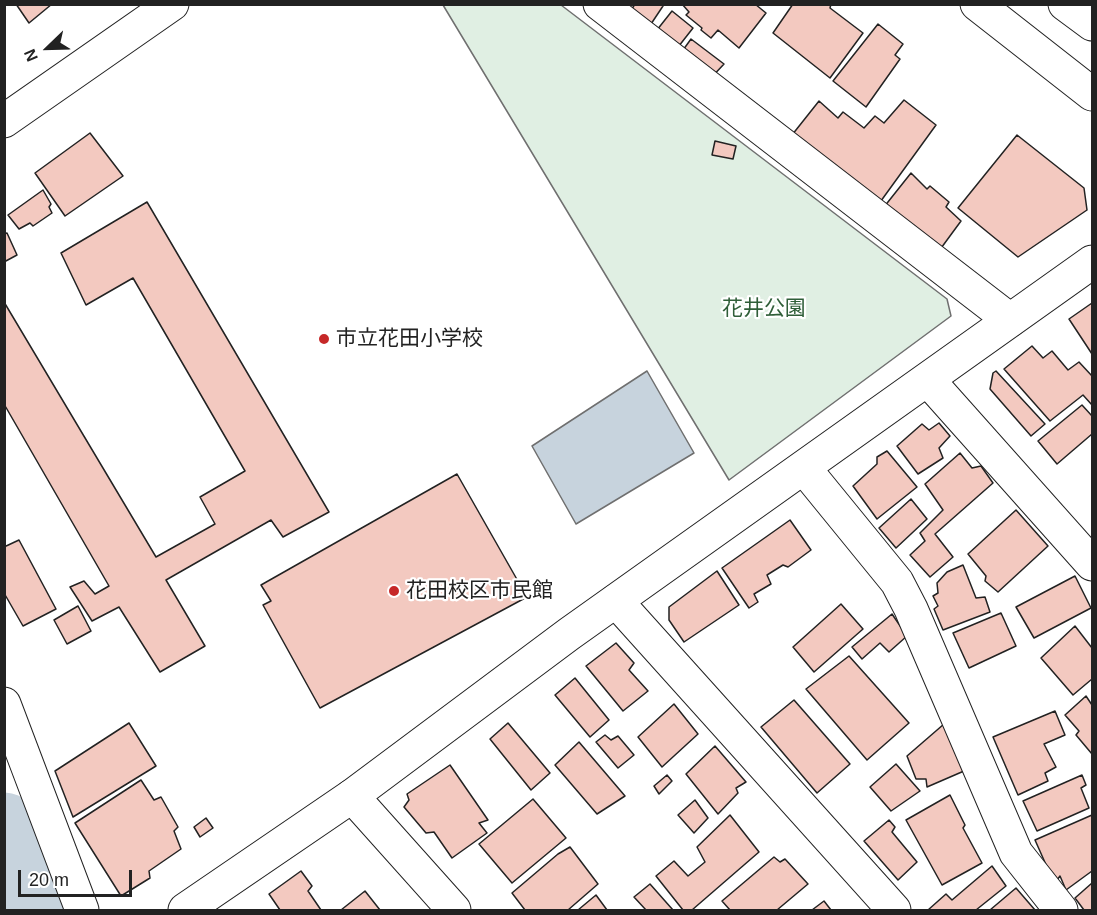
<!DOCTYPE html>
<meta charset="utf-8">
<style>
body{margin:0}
#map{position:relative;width:1097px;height:915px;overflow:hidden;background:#fff;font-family:Arial,sans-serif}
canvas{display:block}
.frame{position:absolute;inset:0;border:6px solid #222;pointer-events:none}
.north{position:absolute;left:18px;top:18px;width:60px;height:60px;-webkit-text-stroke:4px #fff;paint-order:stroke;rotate:247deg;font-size:16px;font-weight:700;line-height:24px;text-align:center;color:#222}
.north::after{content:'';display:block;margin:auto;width:21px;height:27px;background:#222;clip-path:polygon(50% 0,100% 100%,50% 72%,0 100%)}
.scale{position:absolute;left:18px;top:870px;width:114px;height:27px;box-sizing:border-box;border:3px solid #222;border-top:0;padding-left:8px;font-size:18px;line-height:21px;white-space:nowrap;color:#222;-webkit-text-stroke:4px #fff;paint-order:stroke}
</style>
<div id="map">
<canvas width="1097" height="915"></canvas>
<div class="frame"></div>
<div class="north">N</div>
<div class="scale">20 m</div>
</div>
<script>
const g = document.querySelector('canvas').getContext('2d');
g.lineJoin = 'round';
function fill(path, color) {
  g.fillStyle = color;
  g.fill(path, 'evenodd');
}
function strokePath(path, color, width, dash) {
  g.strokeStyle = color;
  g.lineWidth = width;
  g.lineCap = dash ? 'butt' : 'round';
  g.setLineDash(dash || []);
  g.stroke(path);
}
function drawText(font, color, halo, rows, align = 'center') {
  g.font = font + ' Arial,"Noto Sans JP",sans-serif';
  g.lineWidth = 4.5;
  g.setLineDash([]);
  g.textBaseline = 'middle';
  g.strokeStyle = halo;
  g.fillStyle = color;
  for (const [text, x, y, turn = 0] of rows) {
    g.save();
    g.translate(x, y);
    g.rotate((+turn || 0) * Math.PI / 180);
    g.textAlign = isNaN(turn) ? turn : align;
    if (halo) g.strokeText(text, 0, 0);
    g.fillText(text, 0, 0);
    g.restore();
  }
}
const green = new Path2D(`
 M443 5H561L947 299 951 316 729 480Z`);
const water = new Path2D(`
 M647 371 694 453 576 524 532 446Z`);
const river = new Path2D(`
 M4 827 35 910`);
const building = new Path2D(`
 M16 4H52L29 23Z
 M635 4H661L663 6 647 30 628 15Z
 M682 4H755L766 13 739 48 718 30 711 38 701 30 702 28 686 15 689 12Z
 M793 4H831L830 8 863 33 830 78 773 33Z
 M672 11 693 28 675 51 653 35Z
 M878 24 903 44 895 55 900 59 866 107 833 81Z
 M691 39 724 64 709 80 678 57Z
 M904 100 936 125 878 205 792 135 819 101 838 118 843 112 864 128 875 116 884 123Z
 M90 133 123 176 65 216 35 173Z
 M1017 135 1084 188 1087 210 1018 257 958 208Z
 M715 141 736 146 733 159 712 155Z
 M911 173 927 189 930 186 949 202 946 207 961 221 936 255 880 212Z
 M43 190 51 204 49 207 52 213 33 226 30 223 19 229 8 215Z
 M147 202 329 512 283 537 271 520 166 580 205 646 160 672 119 607 92 621 70 587 84 581 95 594 109 586 4 404V302L156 557 215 524 200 497 245 471 133 278 86 305 61 253Z
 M7 233 17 255 4 262V234Z
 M1092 303V354L1069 319Z
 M1032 346 1043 358 1052 351 1068 370 1079 362 1092 376V405L1083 395 1050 421 1004 369Z
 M996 371 1045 424 1031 436 990 389 993 373Z
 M1082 405 1092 416V434L1057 464 1038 441Z
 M939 423 950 436 939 448 943 458 918 474 897 446 922 424 929 430Z
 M887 451 917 487 877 519 853 486 877 464V457Z
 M960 453 972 468 981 466 993 483 935 534 953 557 930 577 910 555 925 541 920 533 943 510 925 484Z
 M457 474 527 597 320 708 263 605 271 601 261 585Z
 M911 499 927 519 896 548 879 528Z
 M1016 510 1048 546 998 592 985 581 986 576 968 554Z
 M790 520 811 550 788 567 783 565 767 575 771 584 754 594 758 602 749 608 722 568Z
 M19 540 56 609 23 626 4 593V547Z
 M963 565 976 598 985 597 990 612 943 630 934 609 938 606 933 596 938 593 937 583 947 572Z
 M717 571 739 605 684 642 669 620V607Z
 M1075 576 1091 608 1034 638 1016 607Z
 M841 604 863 629 814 672 793 647Z
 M78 606 91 631 67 644 54 620Z
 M1001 613 1016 646 969 668 953 633Z
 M892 614 907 636 889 652 880 643 862 659 852 647Z
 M1075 626 1092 648V679L1073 695 1041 658Z
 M616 643 634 663 629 670 648 691 623 711 586 666Z
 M849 656 909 723 867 760 806 689Z
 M575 678 609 720 590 737 555 695Z
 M1086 696 1092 705V754L1076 735 1079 731 1065 715Z
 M794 700 850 764 817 793 761 727Z
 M674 704 698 734 662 767 638 737Z
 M1055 711 1065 735 1044 744 1056 767 1045 773 1048 781 1018 795 993 737Z
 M129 723 156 766 73 817 55 771Z
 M508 723 550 773 531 790 490 739Z
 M944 724 964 771 927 787 926 779H916L907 756Z
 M605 735 611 740 618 736 634 755 618 768 596 742Z
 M579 742 625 796 597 814 555 765Z
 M715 746 746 782 736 788 738 793 718 814 686 774Z
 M896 764 920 791 891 811 870 787Z
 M450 765 488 820 479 823 487 833 452 858 434 832 426 833 404 807 409 800 407 794Z
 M667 775 672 781 659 794 654 786Z
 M1082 775 1086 785 1081 788 1089 808 1037 831 1023 801Z
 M141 780 154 800 161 797 178 827 174 831 181 849 149 871 150 878 121 896 75 823Z
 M950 795 965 825 963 828 982 863 942 885 906 820Z
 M533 799 566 838 512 883 479 844Z
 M695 800 708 818 694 833 678 815Z
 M730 815 759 852 692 910H683L656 876 674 861 688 876 705 862 697 847Z
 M1092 815V871L1066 890 1060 876 1057 880 1047 867 1035 840Z
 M206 818 213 828 200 837 194 827Z
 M889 820 895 827 892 832 917 862 898 880 864 841Z
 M570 847 598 884 568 910H525L512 893 558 854Z
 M774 857 780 862 785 859 808 884 777 910H730L722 901Z
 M992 866 1006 886 976 910H928L946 894 952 900Z
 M301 871 312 886 308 891 321 910H280L269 894Z
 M1092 883V910H1084L1075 898Z
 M650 884 673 910H646L634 897Z
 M1016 888 1035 910H990Z
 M365 891 380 910H341Z
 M596 895 607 910H578Z
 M824 901 831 910H812Z`);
const minor = new Path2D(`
 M600 4 1010 320
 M928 380 1092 564
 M804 468 897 582 911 609 1016 853 1061 910
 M616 601 894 910
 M4 704 82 910
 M352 796 454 910`);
const tertiary = new Path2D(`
 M4 121 172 4
 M185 910 352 796 569 634 1092 262`);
const secondary = new Path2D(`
 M977 4 1092 94
 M1065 4 1092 24`);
const markers = [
 [324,339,6,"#c62828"],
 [394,591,6,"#c62828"]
];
const parkNames = [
 ["花井公園",764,309]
];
const poiNames = [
 ["市立花田小学校",336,339],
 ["花田校区市民館",406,591]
];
fill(green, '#e0efe3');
strokePath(green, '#6f6f6f', 1.5);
fill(water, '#c7d3dd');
strokePath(water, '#6f6f6f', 1.5);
strokePath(river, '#c7d3dd', 69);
fill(building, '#f3c9c0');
strokePath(building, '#222', 1.5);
strokePath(minor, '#222', 35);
strokePath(tertiary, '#222', 35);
strokePath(secondary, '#222', 35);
strokePath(minor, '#fff', 33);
strokePath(tertiary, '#fff', 33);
strokePath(secondary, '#fff', 33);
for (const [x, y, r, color] of markers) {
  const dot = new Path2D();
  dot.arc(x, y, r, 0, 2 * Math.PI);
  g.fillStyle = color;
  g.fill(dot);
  strokePath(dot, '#fff', 2);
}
drawText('21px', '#2f5e38', '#fff', parkNames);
drawText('21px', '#222', '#fff', poiNames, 'left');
</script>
